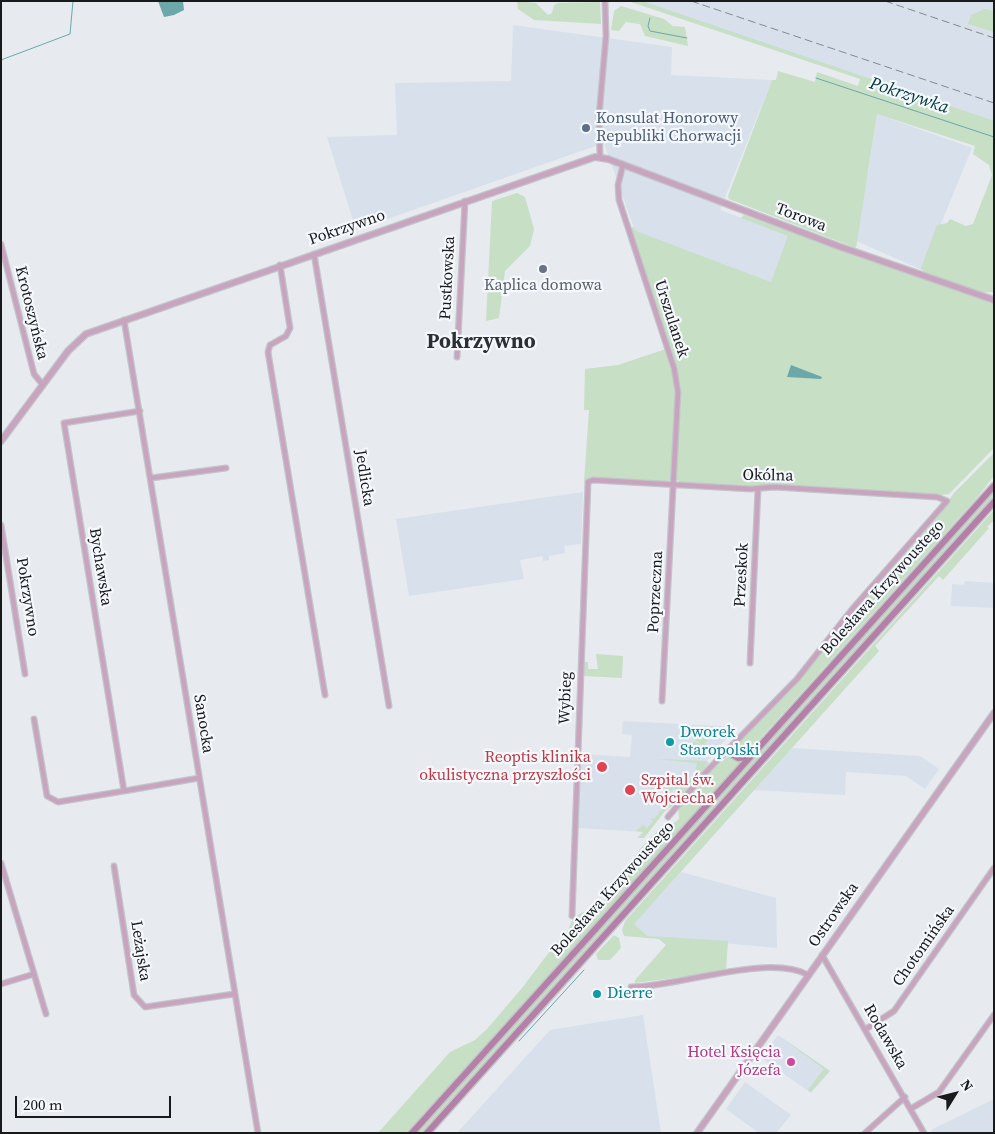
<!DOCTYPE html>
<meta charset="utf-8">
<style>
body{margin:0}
#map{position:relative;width:995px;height:1134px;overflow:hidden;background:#e7ebef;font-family:"Source Serif 4",serif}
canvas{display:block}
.frame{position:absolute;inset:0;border:2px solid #181a1b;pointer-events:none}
.north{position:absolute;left:930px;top:1069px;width:50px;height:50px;-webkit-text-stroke:4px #f5f8fd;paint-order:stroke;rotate:54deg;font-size:14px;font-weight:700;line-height:20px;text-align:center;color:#181a1b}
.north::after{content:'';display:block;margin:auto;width:18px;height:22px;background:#181a1b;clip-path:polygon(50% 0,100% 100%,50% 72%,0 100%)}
.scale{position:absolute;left:15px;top:1096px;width:156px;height:22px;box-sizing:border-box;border:2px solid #181a1b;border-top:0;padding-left:6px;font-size:15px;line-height:18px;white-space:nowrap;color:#181a1b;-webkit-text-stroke:4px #f5f8fd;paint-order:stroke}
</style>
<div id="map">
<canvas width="995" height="1134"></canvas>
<div class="frame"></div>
<div class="north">N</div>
<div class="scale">200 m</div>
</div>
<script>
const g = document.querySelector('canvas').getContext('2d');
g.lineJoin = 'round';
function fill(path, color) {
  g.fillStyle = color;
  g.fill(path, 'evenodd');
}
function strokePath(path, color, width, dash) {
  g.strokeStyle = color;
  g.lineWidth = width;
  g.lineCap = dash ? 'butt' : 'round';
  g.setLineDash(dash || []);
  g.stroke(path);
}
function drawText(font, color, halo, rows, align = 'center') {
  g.font = font + ' "Source Serif 4",serif';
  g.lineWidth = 4.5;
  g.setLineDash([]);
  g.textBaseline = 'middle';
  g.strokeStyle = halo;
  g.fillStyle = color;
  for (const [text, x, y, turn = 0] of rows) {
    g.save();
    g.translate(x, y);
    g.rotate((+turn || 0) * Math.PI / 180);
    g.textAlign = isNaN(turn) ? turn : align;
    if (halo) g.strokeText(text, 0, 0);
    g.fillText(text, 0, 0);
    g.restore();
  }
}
const built = new Path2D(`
 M642 1H994V122L648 4Z
 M513 25 672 47 671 75 772 80 720 210 994 311 771 282 635 231 604 143 356 230 327 137 397 135 395 83 511 81Z
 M877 114 972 148 922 270 854 240 869 168Z
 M583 492 581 544 564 546 565 553 549 556V560L543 561V556L520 560 524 579 409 596 396 519Z
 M965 581 994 583V608L951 606 952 584 964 585Z
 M623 721 737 727 643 832 578 828 581 754 630 757 632 735 622 734Z
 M792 748 920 756 939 769 925 789 906 776 846 772 845 795 754 790Z
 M681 872 776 898 777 948 646 936 633 924Z
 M643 1015 661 1133H457L550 1030Z
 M778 1035 830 1071 811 1093 761 1058Z
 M745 1082 791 1115 776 1133H759L726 1109Z
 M994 1099V1133H932L931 1130Z`);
const green = new Path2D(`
 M517 1 536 3 548 15 552 13 554 5 558 3 600 2 601 24 534 20 518 9Z
 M628 1H642L994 121V292C976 295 941 278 924 272L921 268 937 225 947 223 950 219 966 226 973 224 992 175 989 165 973 154 975 146 877 114 856 248 729 199 728 196 772 80H776L778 71 815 82 817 72 858 86 860 79Z
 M621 6 664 19 673 26 685 27 688 46 645 36 640 24 626 22 619 31 611 30 614 11Z
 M985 9 994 11V32L968 24 971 15Z
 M517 193 525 197 534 229 530 246 505 271 499 318 486 321 492 201Z
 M744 215 994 303V448L949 494 932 496 682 484 676 479 681 399 680 382 631 228 634 227 636 231 771 282 788 236 741 218Z
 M666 349 677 395 671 479 667 482 592 478 584 482 589 410H584L585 369 618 365Z
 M994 453V476L975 500 749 751 739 756 735 753V747L792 689 851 614 940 514 953 494Z
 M994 490V498L981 512 423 1133H417Z
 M994 510V520L987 527 989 528 943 580 939 576 875 646 879 651 634 924 647 936 728 941 726 971 635 983V980L666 945 659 939 624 936 622 930 625 921Z
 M596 654 623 656 622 678 584 676V662H588V669H598Z
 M685 727 715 729 720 733 716 731 705 743 706 746C698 743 687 735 685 727Z
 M688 749a7 7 0 1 1 14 0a7 7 0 1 1-14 0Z
 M727 757 742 761 406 1133H378L450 1052 475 1040 487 1029 522 988 556 943 567 932 573 919 581 913 594 909 604 901 640 849 663 825 667 828 679 819 678 807 707 774Z
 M656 759 707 761 709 763 683 795 677 797 673 795 677 791 674 788 669 793H665V789L648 788V784H686L695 774 697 763Z
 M669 799 673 801 672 806 665 811 644 838H637L643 832 636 831 643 825 647 828 653 821 650 818 654 819 660 812 657 810 661 811 667 804 665 801Z
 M614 935 619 938 621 948 610 960H598L596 954Z
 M778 1035 830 1071 811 1092 808 1090 824 1069Z`);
const water = new Path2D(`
 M158 1H183L184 10 174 15 164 17Z
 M791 365 822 377 821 379 787 377Z`);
const stream = new Path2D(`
 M650 18 648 26 650 31 687 38
 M1 60 70 34 73 1
 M816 78 994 137
 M519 1041 584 970`);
const minor = new Path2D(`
 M600 157 599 116 606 36 605 1
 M623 165 618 185 619 200 674 368 678 392 662 701
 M1 244 34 374 43 385
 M314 254 389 706
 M280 265 290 328 286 336 270 345 268 352 325 695
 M124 320 258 1133
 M457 357 465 201
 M140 411 64 423 124 791 199 778
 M151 478 226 468
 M1 525 25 674
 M750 663 758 489
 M34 719 47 796 58 802 124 791
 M1 863 46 1014
 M114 866 134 995 145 1007 234 994
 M572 916 588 482 593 480 751 489 774 487 937 497 947 501 854 607 797 679 706 772 668 817
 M822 955 924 1133
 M1 984 34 974
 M631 987C677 987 769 953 808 975
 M866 1029 894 1011 994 868
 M912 1108 939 1092 994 1015
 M865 1133 905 1097`);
const tertiary = new Path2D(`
 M1 441 68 351 86 334 595 157 608 159 838 246 994 300
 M697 1133 994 713`);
const secondary = new Path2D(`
 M728 752 738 758 749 757
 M412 1133 994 486
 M427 1133 994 502`);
const rail = new Path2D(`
 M691 1 994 103
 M885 1 994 38`);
const markers = [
 [586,128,5,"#5c6f8a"],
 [543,269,5,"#6b7280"],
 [670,742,5,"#0f9aa8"],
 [602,767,6,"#e0444e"],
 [630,790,6,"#e0444e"],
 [597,994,5,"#0f9aa8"],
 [791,1062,5,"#d1479c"]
];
const serviceNames = [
 ["Konsulat Honorowy",596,119],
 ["Republiki Chorwacji",596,137]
];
const streetNames = [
 ["Torowa",801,218,21],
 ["Pokrzywno",347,228,-19],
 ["Pustkowska",448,278,-87],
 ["Krotoszyńska",31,313,76],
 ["Urszulanek",671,319,72],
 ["Okólna",768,476,1],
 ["Jedlicka",364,478,81],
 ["Bychawska",100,567,81],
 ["Przeskok",742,575,-87],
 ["Bolesława Krzywoustego",883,588,-48],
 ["Poprzeczna",656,592,-87],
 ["Pokrzywno",27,597,81],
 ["Wybieg",566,698,-88],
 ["Sanocka",203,724,81],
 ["Bolesława Krzywoustego",613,889,-48],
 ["Ostrowska",834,915,-55],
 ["Chotomińska",924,946,-55],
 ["Leżajska",140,951,81],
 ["Rodawska",885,1037,60]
];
const worshipNames = [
 ["Kaplica domowa",543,286]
];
const cultureNames = [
 ["Dworek",680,733],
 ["Staropolski",680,751],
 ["Dierre",607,994]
];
const healthNames = [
 ["Reoptis klinika",591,758],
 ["okulistyczna przyszłości",591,776],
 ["Szpital św.",641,781,"left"],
 ["Wojciecha",641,799,"left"]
];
const hotelNames = [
 ["Hotel Księcia",781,1053],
 ["Józefa",781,1071]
];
const waterNames = [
 ["Pokrzywka",909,96,18]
];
const districtNames = [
 ["Pokrzywno",481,343]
];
fill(built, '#d7e0eb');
fill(green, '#c6dfc5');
fill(water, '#6ca8a9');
strokePath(stream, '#6ca8a9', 1);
strokePath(minor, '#c2c5c9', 7);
strokePath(tertiary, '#c2c5c9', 8);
strokePath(secondary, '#c2c5c9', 9);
strokePath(minor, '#c8a4be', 4.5);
strokePath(tertiary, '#c8a4be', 5.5);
strokePath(secondary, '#b580a7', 6);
strokePath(rail, '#878a8c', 1, [8, 4]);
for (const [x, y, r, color] of markers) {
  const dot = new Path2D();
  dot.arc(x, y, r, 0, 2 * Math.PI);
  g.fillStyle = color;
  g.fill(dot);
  strokePath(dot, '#f5f8fd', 2);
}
drawText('16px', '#4e5e75', '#f5f8fd', serviceNames, 'left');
drawText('16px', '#181a1b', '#f5f8fd', streetNames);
drawText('16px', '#5b616d', '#f5f8fd', worshipNames);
drawText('16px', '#0d838f', '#f5f8fd', cultureNames, 'left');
drawText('16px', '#be3a42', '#f5f8fd', healthNames, 'right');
drawText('16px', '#b23c85', '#f5f8fd', hotelNames, 'right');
drawText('italic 18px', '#003a3c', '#f5f8fd', waterNames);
drawText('bold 21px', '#2d3033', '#f5f8fd', districtNames);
</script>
